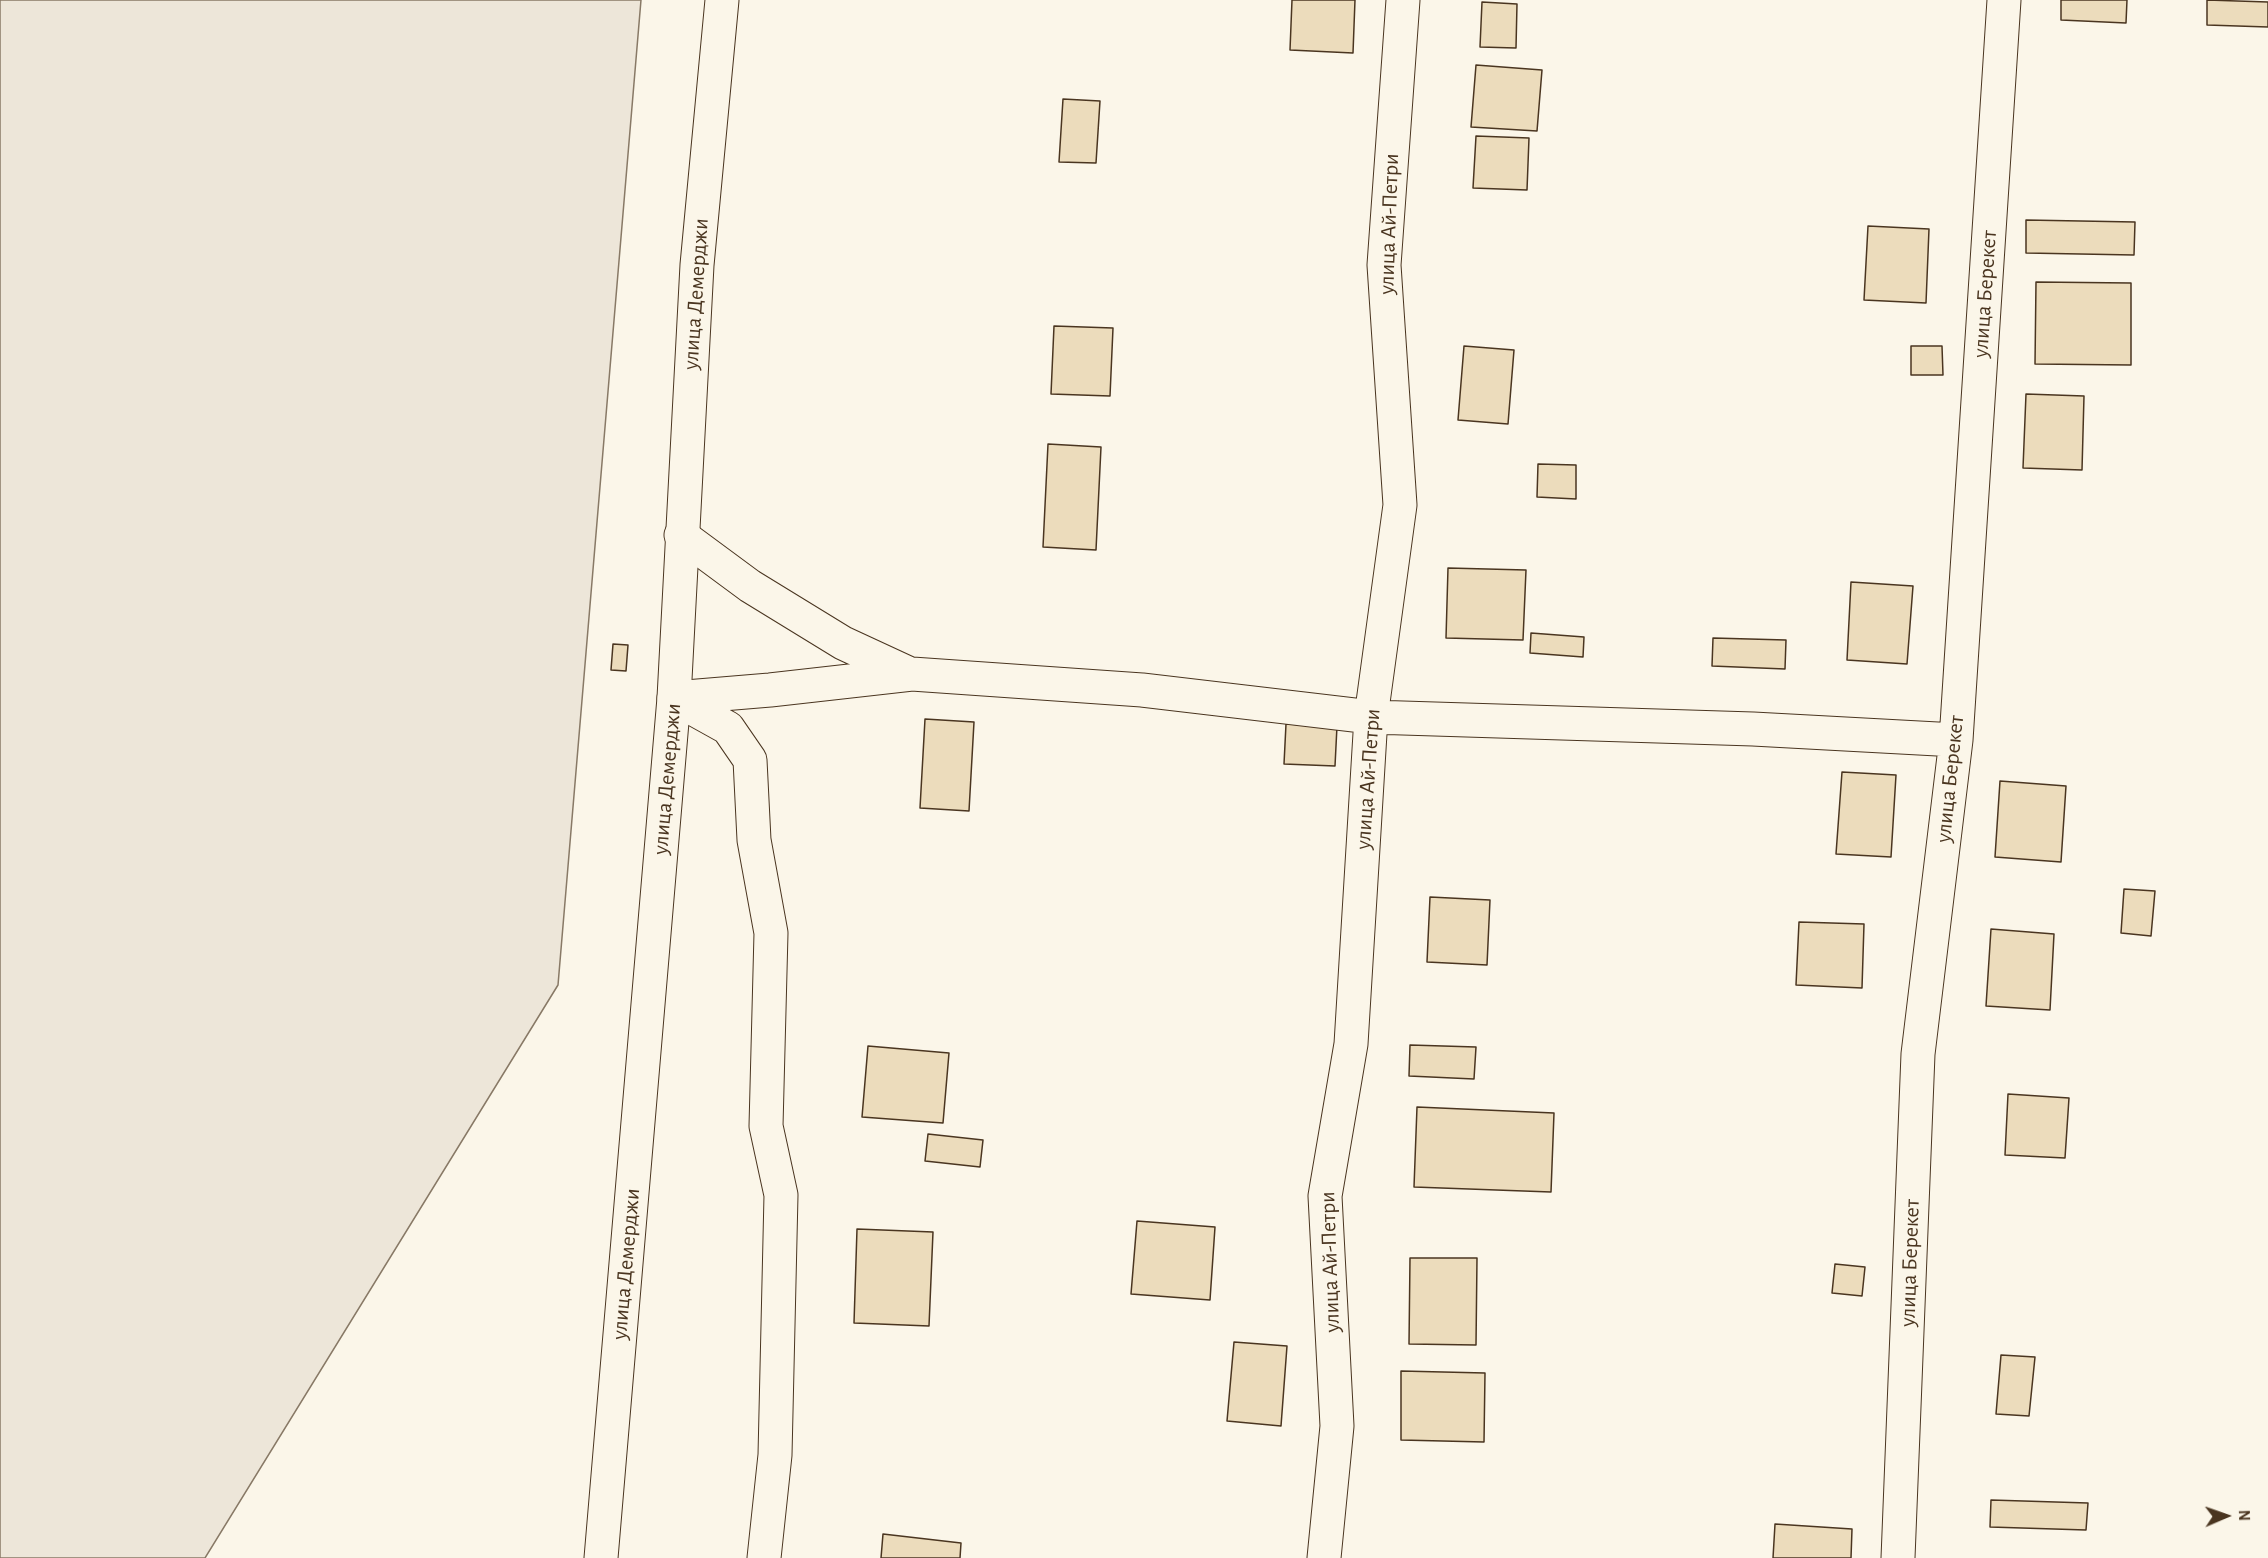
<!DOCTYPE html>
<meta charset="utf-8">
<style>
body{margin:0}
#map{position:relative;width:2268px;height:1558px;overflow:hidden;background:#fbf6e9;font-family:"Alegreya Sans",sans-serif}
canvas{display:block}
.north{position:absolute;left:2196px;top:1486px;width:60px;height:60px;-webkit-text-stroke:4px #fbf6e9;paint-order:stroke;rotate:88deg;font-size:16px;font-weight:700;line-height:24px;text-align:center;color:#4a3520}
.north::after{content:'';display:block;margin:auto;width:21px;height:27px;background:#4a3520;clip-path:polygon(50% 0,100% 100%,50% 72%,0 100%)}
</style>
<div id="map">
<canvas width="2268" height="1558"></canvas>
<div class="north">N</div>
</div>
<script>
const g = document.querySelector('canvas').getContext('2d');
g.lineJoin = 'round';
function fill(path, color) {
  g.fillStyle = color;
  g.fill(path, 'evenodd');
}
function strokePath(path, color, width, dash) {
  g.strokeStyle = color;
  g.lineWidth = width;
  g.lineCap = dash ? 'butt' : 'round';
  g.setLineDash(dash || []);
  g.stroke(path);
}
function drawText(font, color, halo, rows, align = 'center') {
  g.font = font + ' "Alegreya Sans",sans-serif';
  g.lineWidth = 4.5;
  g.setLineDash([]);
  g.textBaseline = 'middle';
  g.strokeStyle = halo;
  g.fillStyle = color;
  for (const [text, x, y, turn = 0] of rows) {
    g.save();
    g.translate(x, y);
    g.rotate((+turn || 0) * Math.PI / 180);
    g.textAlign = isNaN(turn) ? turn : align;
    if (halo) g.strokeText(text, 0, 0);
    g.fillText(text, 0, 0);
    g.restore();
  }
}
const green = new Path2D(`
 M0 0H641L558 985 205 1558H0Z`);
const building = new Path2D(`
 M1292 0H1355L1353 53 1290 50Z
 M2061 0H2127L2126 23 2061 20Z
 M2207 0 2268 2V27L2207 25Z
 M1482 2 1517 4 1516 48 1480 47Z
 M1476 65 1542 70 1537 131 1471 127Z
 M1063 99 1100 101 1096 163 1059 162Z
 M1476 136 1529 138 1527 190 1473 188Z
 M2026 220 2135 222 2134 255 2026 253Z
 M1868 226 1929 229 1926 303 1864 300Z
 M2036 282 2131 283V365L2035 364Z
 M1054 326 1113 328 1110 396 1051 394Z
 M1464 346 1514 350 1508 424 1458 420Z
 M1911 346H1942L1943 375H1911Z
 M2026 394 2084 396 2082 470 2023 468Z
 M1048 444 1101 447 1096 550 1043 547Z
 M1538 464 1576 465V499L1537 497Z
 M1448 568 1526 570 1523 640 1446 638Z
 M1851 582 1913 586 1907 664 1847 660Z
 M1531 633 1584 637 1583 657 1530 653Z
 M1713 638 1786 640 1785 669 1712 666Z
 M613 644 628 645 626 671 611 670Z
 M925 719 974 722 969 811 920 808Z
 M1286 724 1337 726 1335 766 1284 764Z
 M1842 772 1896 775 1891 857 1836 854Z
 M2000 781 2066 786 2061 862 1995 857Z
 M2124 889 2155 891 2151 936 2121 933Z
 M1430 897 1490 900 1487 965 1427 962Z
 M1799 922 1864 924 1862 988 1796 985Z
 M1991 929 2054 934 2050 1010 1986 1006Z
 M1410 1045 1476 1047 1474 1079 1409 1076Z
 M868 1046 949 1053 943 1123 862 1117Z
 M2008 1094 2069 1098 2065 1158 2005 1155Z
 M1417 1107 1554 1113 1551 1192 1414 1187Z
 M928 1134 983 1140 980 1167 925 1161Z
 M1137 1221 1215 1227 1210 1300 1131 1294Z
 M857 1229 933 1232 929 1326 854 1323Z
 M1410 1258H1477L1476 1345 1409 1344Z
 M1835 1264 1865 1267 1862 1296 1832 1293Z
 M1234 1342 1287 1346 1281 1426 1227 1421Z
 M2001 1355 2035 1357 2029 1416 1996 1414Z
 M1401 1371 1485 1373 1484 1442 1401 1440Z
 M1991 1500 2088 1503 2086 1530 1990 1527Z
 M1775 1524 1852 1529 1851 1558H1773Z
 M883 1534 961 1543 960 1558H881Z`);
const minor = new Path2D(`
 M681 535 750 586 843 643 910 674
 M674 698 770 690 912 674 1142 690 1371 717 1753 729 1956 740
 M674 698 728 728 750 760 754 840 771 933 766 1126 781 1195 775 1455 764 1558
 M1324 1558 1337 1426 1325 1196 1351 1044 1371 717 1400 505 1384 265 1403 0
 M1898 1558 1918 1054 1956 740 2004 0`);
const major = new Path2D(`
 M601 1558 674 698 697 265 722 0`);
const streetNames = [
 ["улица Ай-Петри",1389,224,-88],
 ["улица Демерджи",696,294,-86],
 ["улица Берекет",1985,294,-86],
 ["улица Демерджи",667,779,-85],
 ["улица Ай-Петри",1368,779,-86],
 ["улица Берекет",1950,779,-84],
 ["улица Ай-Петри",1330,1262,-92],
 ["улица Берекет",1910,1263,-88],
 ["улица Демерджи",626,1264,-85]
];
fill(green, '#ede6d9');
strokePath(green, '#887966', 1.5);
fill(building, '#ecdcbc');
strokePath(building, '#4a3520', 1.5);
strokePath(minor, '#4a3520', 35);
strokePath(major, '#4a3520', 35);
strokePath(minor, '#fbf6e9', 33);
strokePath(major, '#fbf6e9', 33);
drawText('22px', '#4a3520', '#fbf6e9', streetNames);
</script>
